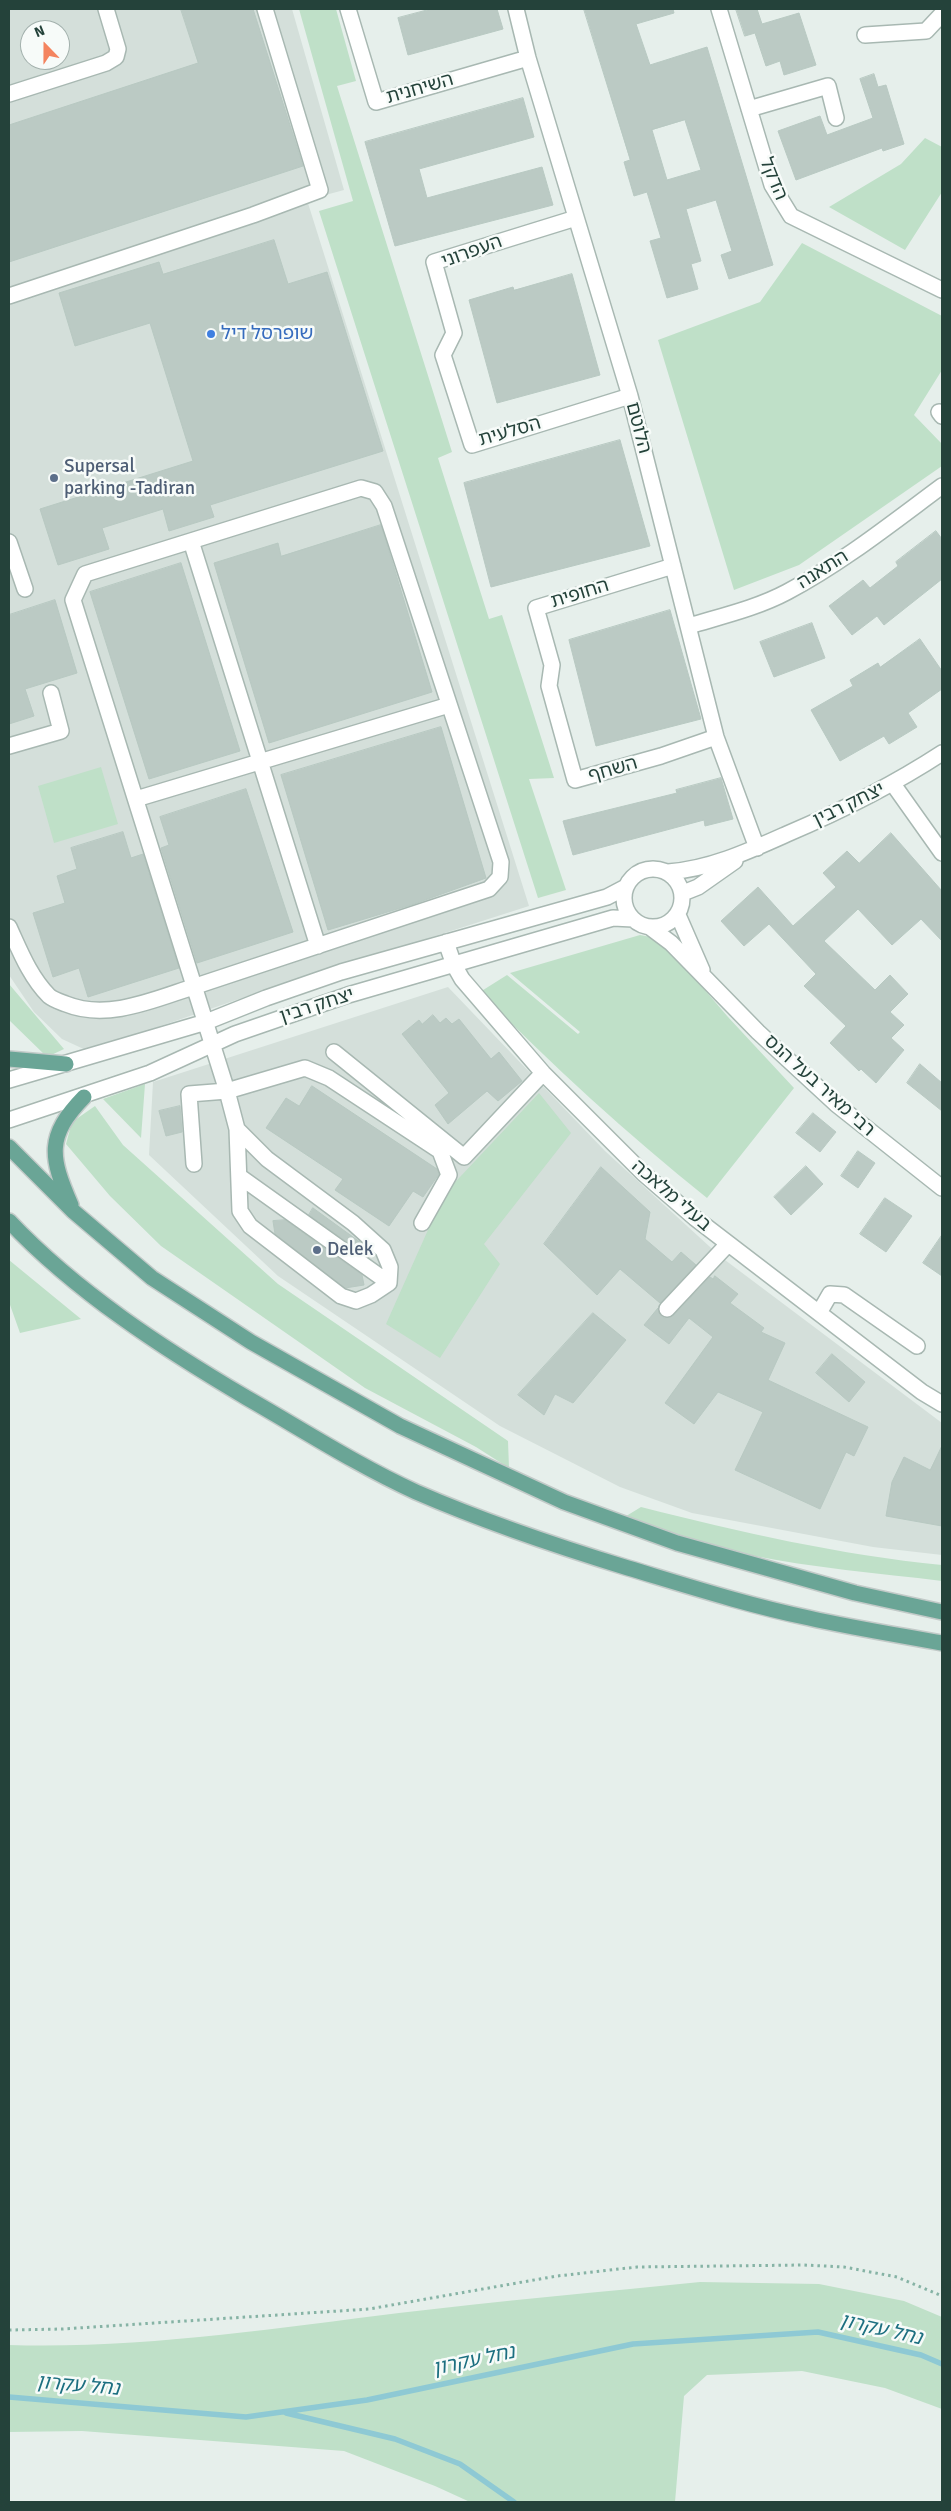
<!DOCTYPE html>
<meta charset="utf-8">
<style>
body{margin:0}
#map{position:relative;width:951px;height:2511px;overflow:hidden;background:#e6efeb;font-family:Signika,sans-serif}
canvas{display:block}
.frame{position:absolute;inset:0;border:10px solid #24423a;pointer-events:none}
.north{position:absolute;left:20px;top:20px;width:50px;height:50px;box-sizing:border-box;background:#f7fbf9;border:1px solid #a3b1ad;border-radius:50%;rotate:338deg;font-size:14px;font-weight:700;line-height:20px;text-align:center;color:#24423a}
.north::after{content:'';display:block;margin:auto;width:18px;height:22px;background:#f4845f;clip-path:polygon(50% 0,100% 100%,50% 72%,0 100%)}
</style>
<div id="map">
<canvas width="951" height="2511"></canvas>
<div class="frame"></div>
<div class="north">N</div>
</div>
<script>
const g = document.querySelector('canvas').getContext('2d');
g.lineJoin = 'round';
function fill(path, color) {
  g.fillStyle = color;
  g.fill(path, 'evenodd');
}
function strokePath(path, color, width, dash) {
  g.strokeStyle = color;
  g.lineWidth = width;
  g.lineCap = dash ? 'butt' : 'round';
  g.setLineDash(dash || []);
  g.stroke(path);
}
function drawText(font, color, halo, rows, align = 'center') {
  g.font = font + ' Signika,"Noto Sans Hebrew",sans-serif';
  g.lineWidth = 5;
  g.setLineDash([]);
  g.textBaseline = 'middle';
  g.strokeStyle = halo;
  g.fillStyle = color;
  for (const [text, x, y, turn = 0] of rows) {
    g.save();
    g.translate(x, y);
    g.rotate((+turn || 0) * Math.PI / 180);
    g.textAlign = isNaN(turn) ? turn : align;
    if (halo) g.strokeText(text, 0, 0);
    g.fillText(text, 0, 0);
    g.restore();
  }
}
const built = new Path2D(`
 M9 9H292L344 190 307 200 529 906 245 997 88 1051 62 1039 34 1012 9 975ZM30 30H60V60H30Z
 M448 987 605 1151 721 1257 942 1423V1555L873 1547 692 1513 620 1487 500 1426 278 1276 149 1155 153 1082Z`);
const green = new Path2D(`
 M299 9H336L356 81 337 86 452 452 438 458 489 619 502 615 554 778 529 779 566 890 538 898 319 211 353 201Z
 M925 138 942 147V192L905 250 829 207 901 164Z
 M802 243 942 316V370L914 415 942 444V466L799 565 734 590 658 340 760 302Z
 M101 767 118 824 54 843 38 786Z
 M640 935 661 939 728 1017 794 1088 707 1198C627 1134 552 1065 480 992L507 975 578 1034 580 1032 510 973Z
 M9 984 64 1049 47 1057 9 1020Z
 M145 1084 141 1138 103 1099Z
 M539 1093 571 1133 484 1244 500 1264 440 1358 386 1324 444 1194Z
 M95 1106 123 1145 278 1284 508 1441 509 1468 476 1447 365 1388 161 1246 110 1196 66 1144 72 1122Z
 M9 1260 81 1319 20 1333 9 1302Z
 M641 1507C740 1532 840 1555 942 1565V1581C878 1573 813 1568 750 1555 707 1546 665 1533 623 1518Z
 M700 2282 819 2284 904 2301 942 2317V2409L885 2388 802 2371 707 2375 684 2396 675 2502H470L435 2486 344 2451 82 2431 9 2432V2345C139 2349 270 2329 399 2313 499 2301 600 2292 700 2282Z`);
const stream = new Path2D(`
 M9 2397 246 2417 367 2400 633 2344 818 2332 921 2355 942 2364
 M286 2413 395 2439 460 2464 514 2502`);
const building = new Path2D(`
 M181 9H253L303 166 9 262V125L198 63Z
 M431 9H497L503 29 408 55 398 18Z
 M584 9H673L674 13 636 24 650 65 707 47 773 265 729 279 721 255 732 251 716 200 686 209 701 261 691 264 698 289 667 298 650 241 661 238 647 192 634 196 624 162 630 160ZM685 120 701 170 667 180 652 130Z
 M736 9H757L762 24 799 13 816 65 784 75 780 61 766 66 755 33 745 36Z
 M874 74 878 87 886 85 904 144 883 151 882 148 796 180 778 131 820 116 827 135 873 118 860 79Z
 M523 98 534 137 419 169 427 198 542 167 553 205 395 246 365 142Z
 M274 240 288 284 327 272 383 451 210 505 214 517 169 531 163 509 102 528 109 549 58 565 40 509 193 461 150 323 75 346 59 293 159 262 163 274Z
 M572 274 600 375 497 403 469 300 513 287 514 290Z
 M620 440 650 546 491 587 464 483Z
 M381 525 432 692 269 743 214 563 278 543 281 556Z
 M936 531 942 539V579L884 625 877 616 852 635 829 606 863 580 870 588 898 566 896 562Z
 M181 563 240 751 149 779 90 592Z
 M55 600 77 673 25 689 34 716 9 724V615Z
 M670 610 701 719 596 746 569 640Z
 M812 623 825 658 774 677 760 642Z
 M920 639 942 671V689L908 713 917 727 889 744 884 736 840 761 811 710 853 686 850 680 878 663 880 667Z
 M441 727 486 878 414 904 328 930 281 775Z
 M721 778 733 819 705 826 704 820 573 855 563 821 677 793 676 790Z
 M246 789 293 932 197 963 161 848 169 845 160 817Z
 M123 832 131 858 143 854 179 968 88 997 79 968 53 977 33 913 65 903 57 876 77 869 71 848Z
 M891 833 942 891V941L921 919 892 945 858 909 824 941 875 990 890 975 908 994 890 1012 904 1025 891 1038 904 1050 876 1083 861 1069 859 1071 830 1043 846 1026 804 986 816 974 769 924 744 946 721 921 758 887 793 926 836 887 823 873 847 851 859 863Z
 M433 1015 440 1023 446 1018 452 1024 459 1019 491 1059 499 1052 522 1081 498 1101 487 1091 448 1124 435 1105 449 1093 402 1034 419 1020 422 1024Z
 M920 1064 942 1083V1111L907 1083Z
 M312 1086 437 1169 439 1174 423 1197 413 1191 389 1226 335 1190 343 1179 266 1128 286 1098 299 1106Z
 M180 1106 182 1132 166 1136 159 1111Z
 M813 1113 836 1132 820 1152 796 1133Z
 M858 1151 875 1163 858 1188 841 1176Z
 M806 1166 823 1184 791 1215 774 1197Z
 M601 1167 650 1212 645 1239 672 1262 681 1252 696 1265 660 1303 620 1269 597 1295 544 1244Z
 M885 1198 912 1216 886 1252 860 1234Z
 M313 1208 364 1245 360 1251 309 1215Z
 M285 1220 362 1275 364 1285 345 1288 275 1234 273 1221Z
 M942 1235V1276L923 1263Z
 M715 1276 738 1294 730 1303 764 1328 761 1332 785 1343 768 1380 868 1427 854 1456 846 1452 820 1509 735 1470 763 1412 718 1392 694 1424 665 1403 713 1337 689 1318 669 1344 644 1325 658 1308 660 1315 664 1318 673 1316 710 1277 713 1279Z
 M593 1313 626 1340 573 1403 555 1394 544 1415 518 1395Z
 M832 1354 865 1382 849 1402 816 1373Z
 M942 1446V1526L886 1516 892 1482 904 1457 930 1470Z`);
const path = new Path2D(`
 M9 2330 63 2329 369 2309 557 2276 637 2267 804 2265 844 2267 897 2277 942 2296`);
const minor = new Path2D(`
 M348 9 376 102 528 58
 M516 9 528 58 630 396 716 737 757 848
 M719 9 772 185 791 216 942 290
 M865 35 926 31 942 14
 M9 94 106 63 116 57 118 49 106 9
 M749 109 828 86 836 118
 M576 218 434 262 454 333 443 355 472 445 630 396
 M9 296 253 215 320 190 265 9
 M939 412 942 416
 M191 541 318 946
 M9 542 25 589
 M673 566 536 608 552 665 549 686 575 780 661 756 716 737
 M689 626C722 616 757 608 787 592 842 563 892 523 942 486
 M9 746 61 731 51 693
 M893 784 942 853
 M136 799 449 705
 M624 898a29 29 0 1 1 58 0a29 29 0 1 1-58 0Z
 M668 872C710 869 749 851 787 834 841 811 893 785 942 753
 M683 893 698 887 735 861
 M678 915 702 970
 M9 927C20 951 30 977 49 996 54 1000 61 1002 66 1004 108 1021 155 999 196 986L489 889 500 877 501 862 384 506 375 492 361 488 85 574 73 600 227 1091 237 1129 240 1211 250 1226 341 1296 356 1301 371 1295 389 1283 390 1267 383 1250 353 1223 267 1159 237 1129
 M651 928 671 943 758 1032 836 1104 942 1188
 M446 942 454 965 462 979 543 1073 643 1173 695 1218 922 1392 942 1404
 M334 1052 464 1157 543 1073
 M9 1080 206 1022 266 998 341 972 607 897 626 887
 M9 1120 150 1073 235 1034 348 995 613 918 633 919
 M194 1164 189 1094 227 1091 305 1068 329 1078 440 1151 449 1175 422 1223
 M239 1176 389 1283
 M667 1309 728 1244
 M819 1313 830 1294 844 1295 917 1346`);
const major = new Path2D(`
 M9 1059 66 1064
 M9 1147 73 1211 152 1278 251 1342 400 1426 564 1502 677 1543 855 1593 942 1612
 M71 1205C50 1157 46 1136 84 1097
 M9 1221C76 1292 164 1349 247 1398 303 1430 357 1465 416 1492 485 1522 556 1546 628 1568 688 1586 747 1605 809 1618 853 1628 898 1635 942 1643`);
const markers = [
 [211,334,5,"#3f7fe0"],
 [54,478,5,"#5c6f8a"],
 [317,1250,5,"#5c6f8a"]
];
const streetNames = [
 ["השיחנית",420,89,-16],
 ["הדקל",773,179,68],
 ["העפרוני",472,252,-20],
 ["הלוטם",638,428,75],
 ["הסלעית",510,432,-16],
 ["התאנה",823,570,-32],
 ["החופית",580,594,-17],
 ["השחף",613,770,-16],
 ["יצחק רבין",849,805,-26],
 ["יצחק רבין",317,1006,-18],
 ["רבי מאיר בעל הנס",819,1086,42],
 ["בעלי מלאכה",671,1196,41]
];
const shopNames = [
 ["שופרסל דיל",221,334]
];
const serviceNames = [
 ["Supersal",64,467],
 ["parking -Tadiran",64,489],
 ["Delek",327,1250]
];
const waterNames = [
 ["נחל עקרון",881,2330,13],
 ["נחל עקרון",474,2361,-12],
 ["נחל עקרון",78,2386,5]
];
fill(built, '#d4dfda');
fill(green, '#bfe0c8');
strokePath(stream, '#8ec9d4', 5.5);
fill(building, '#bbcac4');
strokePath(building, '#b8c9c2', 1);
strokePath(minor, '#a8b8b2', 18);
strokePath(major, '#c2cac8', 18);
strokePath(path, '#86b3a5', 3, [2.5, 4]);
strokePath(minor, '#fff', 15);
strokePath(major, '#6aa596', 15);
for (const [x, y, r, color] of markers) {
  const dot = new Path2D();
  dot.arc(x, y, r, 0, 2 * Math.PI);
  g.fillStyle = color;
  g.fill(dot);
  strokePath(dot, '#f7fbf9', 2);
}
drawText('19px', '#24423a', '#f7fbf9', streetNames);
drawText('19px', '#366cbe', '#f7fbf9', shopNames, 'left');
drawText('19px', '#4e5e75', '#f7fbf9', serviceNames, 'left');
drawText('italic 20px', '#1c6f80', '#f7fbf9', waterNames);
</script>
